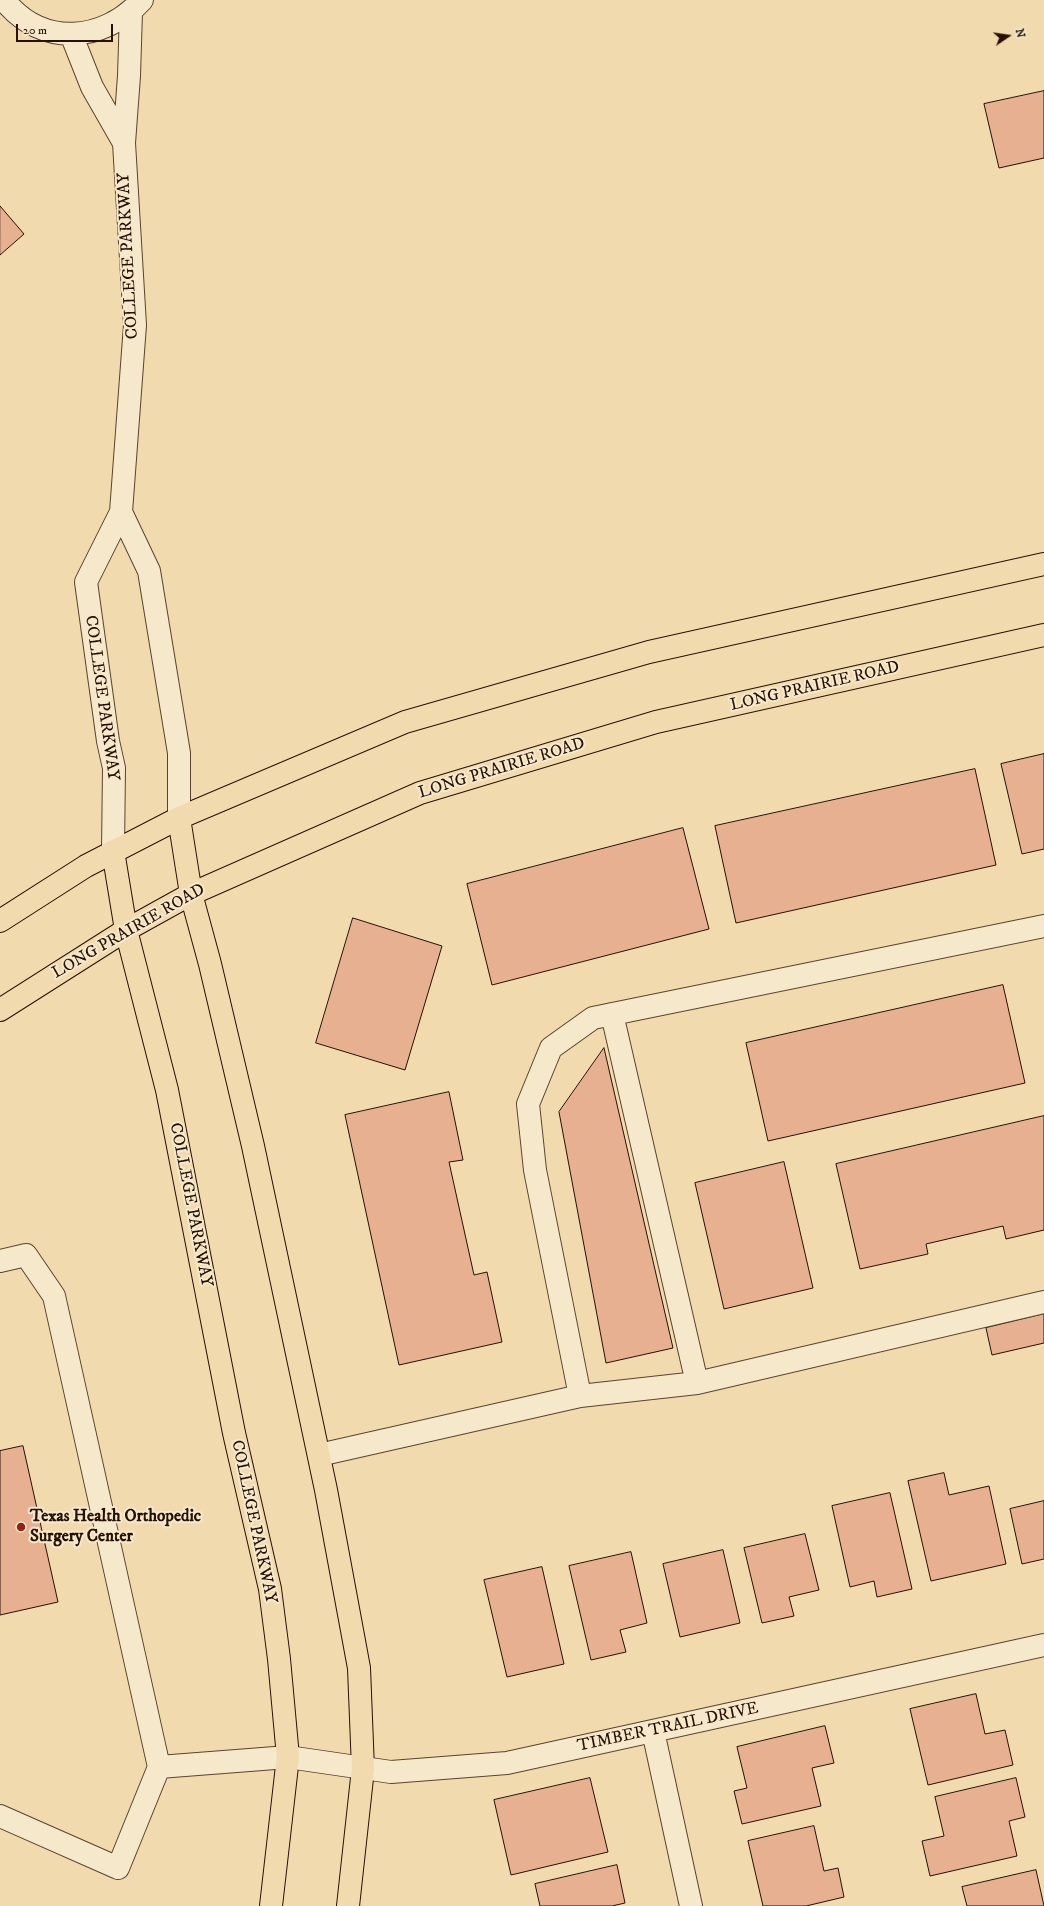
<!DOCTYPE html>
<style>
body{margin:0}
#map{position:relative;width:1044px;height:1906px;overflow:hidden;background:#f1dbae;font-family:"IM FELL DW Pica",serif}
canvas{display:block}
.north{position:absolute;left:988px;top:16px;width:40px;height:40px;-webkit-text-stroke:3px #f6e8ca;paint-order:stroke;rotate:77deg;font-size:11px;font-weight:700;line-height:16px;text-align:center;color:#261004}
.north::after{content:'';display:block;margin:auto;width:14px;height:18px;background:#261004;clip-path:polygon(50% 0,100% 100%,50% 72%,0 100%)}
.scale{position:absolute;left:16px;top:24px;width:97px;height:18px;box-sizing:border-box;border:2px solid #261004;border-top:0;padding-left:5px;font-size:12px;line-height:14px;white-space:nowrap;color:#261004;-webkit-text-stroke:3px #f6e8ca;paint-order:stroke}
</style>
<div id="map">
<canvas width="1044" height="1906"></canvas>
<div class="north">N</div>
<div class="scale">20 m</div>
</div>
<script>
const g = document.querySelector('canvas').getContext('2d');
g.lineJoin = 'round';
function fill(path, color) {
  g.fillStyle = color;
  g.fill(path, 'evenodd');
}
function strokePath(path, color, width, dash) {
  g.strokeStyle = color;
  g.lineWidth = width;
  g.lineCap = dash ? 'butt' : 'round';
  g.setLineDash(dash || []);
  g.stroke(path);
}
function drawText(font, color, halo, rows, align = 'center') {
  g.font = font + ' "IM FELL DW Pica",serif';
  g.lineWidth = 4;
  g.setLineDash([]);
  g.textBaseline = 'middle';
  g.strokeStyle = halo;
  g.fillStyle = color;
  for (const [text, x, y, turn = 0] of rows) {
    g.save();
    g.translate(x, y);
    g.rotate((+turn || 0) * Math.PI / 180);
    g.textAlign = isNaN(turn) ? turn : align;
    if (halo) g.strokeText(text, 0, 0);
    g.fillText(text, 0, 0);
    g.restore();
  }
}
const building = new Path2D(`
 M1044 91V158L999 168 984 104Z
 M0 206 24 234 0 255Z
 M1044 754V849L1022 854 1001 764Z
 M975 769 996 865 736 923 715 826Z
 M683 828 709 929 492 985 467 884Z
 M353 918 442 946 405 1070 316 1043Z
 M1003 985 1025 1083 768 1141 746 1043Z
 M604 1048 673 1348 606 1363 559 1112Z
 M449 1092 463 1160 449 1162 474 1275 487 1272 502 1342 399 1365 345 1115Z
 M1044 1116V1230L1006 1239 1003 1226 926 1244 928 1254 860 1269 836 1164Z
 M784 1162 813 1288 724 1309 695 1183Z
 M1044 1314V1343L992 1355 986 1328Z
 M23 1446 58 1602 0 1615V1451Z
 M944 1473 949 1495 989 1486 1006 1564 931 1581 908 1481Z
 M890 1493 912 1589 877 1597 874 1581 850 1587 832 1506Z
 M1044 1501V1559L1022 1564 1010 1509Z
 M805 1534 819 1590 789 1597 794 1616 762 1623 744 1548Z
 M723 1550 740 1623 680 1637 663 1564Z
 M631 1552 647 1623 620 1630 626 1652 591 1660 569 1566Z
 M542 1567 564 1664 507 1677 484 1580Z
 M976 1694 985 1734 1005 1730 1013 1765 928 1785 910 1709Z
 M825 1726 834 1763 812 1768 821 1806 742 1824 734 1791 747 1788 737 1747Z
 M590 1778 608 1852 511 1875 494 1800Z
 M1016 1778 1025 1817 1009 1821 1017 1856 930 1876 922 1841 944 1836 935 1797Z
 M814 1826 824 1871 838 1868 844 1897 806 1906H763L748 1841Z
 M617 1865 625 1903 612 1906H540L535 1884Z
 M1036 1870 1044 1906H967L962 1887Z`);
const minor = new Path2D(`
 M4 0C42 48 104 42 142 0
 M71 34 92 87 124 143
 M121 512 149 571 179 753V818
 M113 851 114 768 108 741 86 582 121 512 135 325 124 143 129 76 131 12
 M612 1014 697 1383
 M0 1261 26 1255 54 1296 159 1767 118 1868 0 1816
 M580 1396 535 1170 528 1104 551 1048 593 1018 1044 926
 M319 1455 580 1396 697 1383 1044 1302
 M653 1731 691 1906
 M159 1767 288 1757 391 1772 507 1763 1044 1645`);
const major = new Path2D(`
 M179 818 191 894 210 964 253 1146 326 1490 359 1668 363 1769 348 1906
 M113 851 126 930 167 1090 234 1433 270 1589 279 1659 288 1757 271 1906
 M0 921 86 866 179 818 405 722 649 652 1044 564
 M0 1010 126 930 191 894 420 793 656 722 1044 635`);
const markers = [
 [21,1527,5,"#8f2418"]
];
const streetNames = [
 ["COLLEGE PARKWAY",129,256,-93],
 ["LONG PRAIRIE ROAD",815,687,-13],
 ["COLLEGE PARKWAY",101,698,82],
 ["LONG PRAIRIE ROAD",502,769,-17],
 ["LONG PRAIRIE ROAD",129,932,-30],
 ["COLLEGE PARKWAY",190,1205,79],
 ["COLLEGE PARKWAY",253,1522,78],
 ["TIMBER TRAIL DRIVE",668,1728,-12]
];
const poiNames = [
 ["Texas Health Orthopedic",30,1517],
 ["Surgery Center",30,1537]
];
fill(building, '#e6b091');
strokePath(building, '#261004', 1);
strokePath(minor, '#59432e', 24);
strokePath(major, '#261004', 24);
strokePath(minor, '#f6e8ca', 22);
strokePath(major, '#f1dbae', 22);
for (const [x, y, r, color] of markers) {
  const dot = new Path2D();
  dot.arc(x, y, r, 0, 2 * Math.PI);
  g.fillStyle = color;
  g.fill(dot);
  strokePath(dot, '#f6e8ca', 1.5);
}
drawText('17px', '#261004', '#f6e8ca', streetNames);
drawText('bold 17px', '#261004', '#f6e8ca', poiNames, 'left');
</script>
